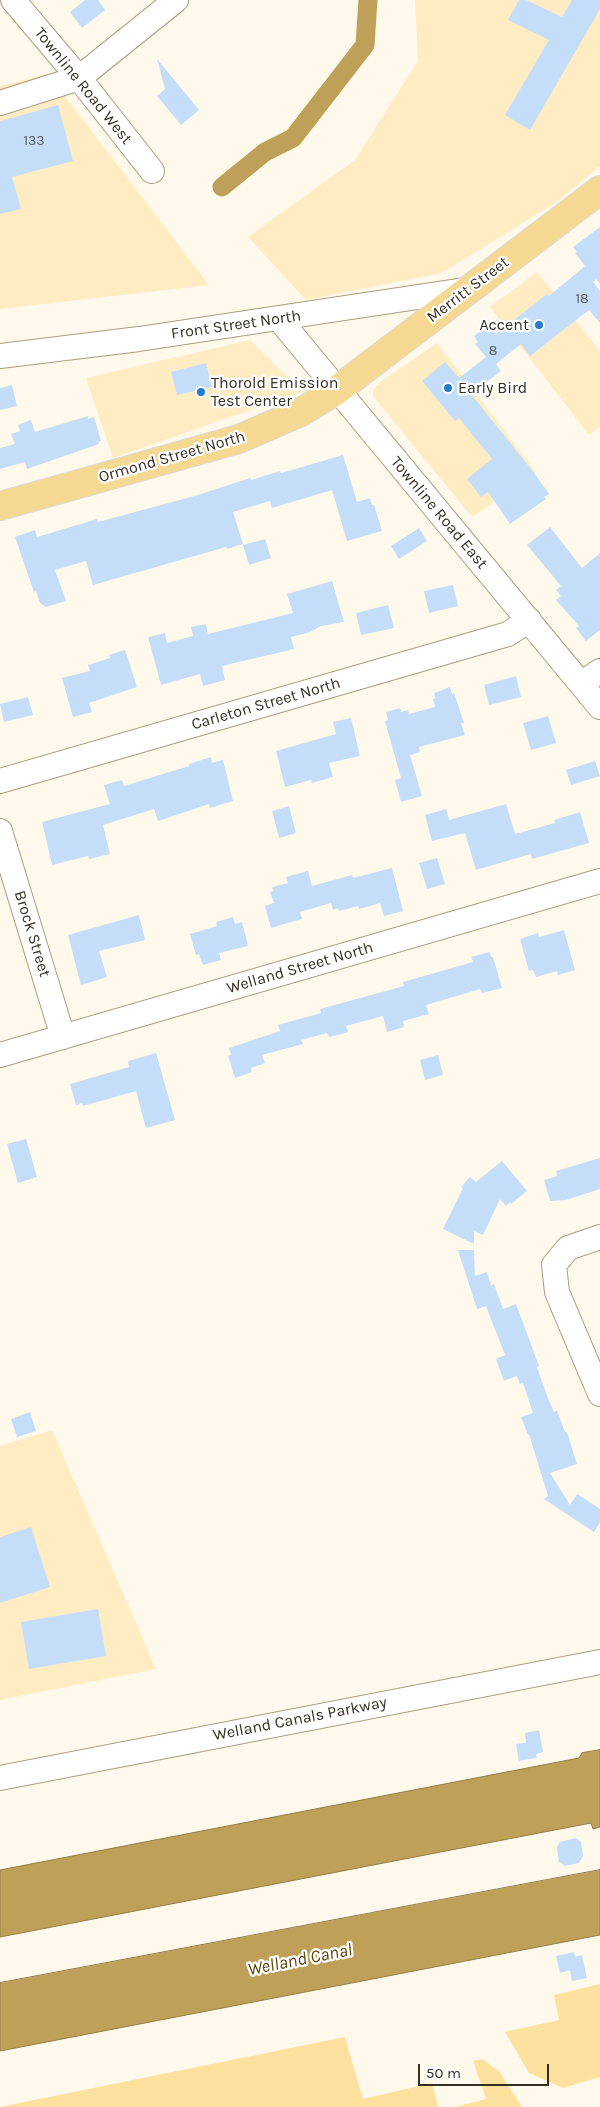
<!DOCTYPE html>
<style>
body{margin:0}
#map{position:relative;width:600px;height:2107px;overflow:hidden;background:#fff9eb;font-family:Karla,sans-serif}
canvas{display:block}
.scale{position:absolute;left:418px;top:2064px;width:131px;height:22px;box-sizing:border-box;border:2px solid #352f22;border-top:0;padding-left:6px;font-size:15px;line-height:18px;white-space:nowrap;color:#352f22;-webkit-text-stroke:4px #fff;paint-order:stroke}
</style>
<div id="map">
<canvas width="600" height="2107"></canvas>
<div class="scale">50 m</div>
</div>
<script>
const g = document.querySelector('canvas').getContext('2d');
g.lineJoin = 'round';
function fill(path, color) {
  g.fillStyle = color;
  g.fill(path, 'evenodd');
}
function strokePath(path, color, width, dash) {
  g.strokeStyle = color;
  g.lineWidth = width;
  g.lineCap = dash ? 'butt' : 'round';
  g.setLineDash(dash || []);
  g.stroke(path);
}
function drawText(font, color, halo, rows, align = 'center') {
  g.font = font + ' Karla,sans-serif';
  g.lineWidth = 4.5;
  g.setLineDash([]);
  g.textBaseline = 'middle';
  g.strokeStyle = halo;
  g.fillStyle = color;
  for (const [text, x, y, turn = 0] of rows) {
    g.save();
    g.translate(x, y);
    g.rotate((+turn || 0) * Math.PI / 180);
    g.textAlign = isNaN(turn) ? turn : align;
    if (halo) g.strokeText(text, 0, 0);
    g.fillText(text, 0, 0);
    g.restore();
  }
}
const built = new Path2D(`
 M415 0H600V166L558 201 442 273 306 300 248 237 355 160 418 61Z
 M48 74 209 285 0 309V86Z
 M537 272 600 351V427L589 435 490 307Z
 M250 340 302 392 113 458 86 378Z
 M437 343 536 472 472 517 373 396V390L379 383Z
 M52 1430 156 1669 0 1700V1446Z`);
const green = new Path2D(`
 M600 1984V2077L563 2088 529 2073 505 2032 559 2020 554 1995Z
 M345 2037 363 2099 432 2083 438 2107H0Z
 M482 2059 499 2071 522 2107H455L486 2099 473 2061Z`);
const water = new Path2D(`
 M600 1750V1827L593 1829 591 1823 0 1937V1870L579 1758 582 1753Z
 M600 1870V1935L0 2051V1983Z`);
const canal = new Path2D(`
 M222 187 265 152 293 138 365 45 368 0`);
const building = new Path2D(`
 M85 0H98L105 10 82 28 70 12Z
 M519 0H526L562 17 572 0H600V9L530 130 505 115 549 40 508 20Z
 M157 59 199 110 181 125 157 96 165 89Z
 M58 105 73 161 12 177 21 209 0 214V121Z
 M600 227V284L596 279 593 282 600 291V323L589 310 530 356 521 344 496 364 501 371 471 394 535 474 549 494 544 497 546 499 510 524 488 492 481 497 467 479 492 459 459 418 455 421 422 381 445 362 459 378 486 357 475 344 478 342 474 336 489 324 496 334 547 294 549 296 585 266 575 253 577 252 573 247Z
 M206 363 212 387 177 395 171 372Z
 M12 385 17 406 0 410V388Z
 M88 416V419L94 417 101 441 98 442 99 444 27 469 25 462 0 469V448L15 444 11 434 20 431 18 425 31 420 35 432Z
 M343 455 357 502 370 498 372 505H374L382 531 347 541 332 490 272 508 270 501 233 512 243 544 227 549 226 547 93 585 86 561 55 570 66 601 46 607 40 603 36 591 34 592 15 537 35 530 37 537 97 519 98 522 198 495 250 478 251 480 280 471 281 473Z
 M550 527 582 568 600 553V630L586 641 576 628 579 626 556 600 561 596 556 590 561 586 527 545Z
 M419 528 427 541 399 559 391 546Z
 M265 539 271 558 249 565 243 545Z
 M332 581 344 622 321 626 310 632 291 637 294 649 222 666 225 680 203 686 200 674 161 685 148 637 165 633 167 643 193 636 191 627 206 624 208 634 293 613 287 594Z
 M453 585 458 606 429 613 424 591Z
 M388 605 394 628 361 635 356 613Z
 M125 650 137 687 89 703 92 712 73 717 62 678 90 671 88 665 110 658 109 655Z
 M516 676 521 697 489 705 484 685Z
 M450 687 452 694 454 693 464 723H461L465 735 419 747 420 752 410 755 422 796 401 802 395 780 401 778 385 721 388 720 386 712 400 708 401 712 408 710 409 714 435 707 433 699 435 698 434 693Z
 M28 697 33 715 4 722 0 704Z
 M548 716 556 743 531 750 523 723Z
 M351 718 360 756 329 763 333 777 312 783 311 780 285 787 276 751 336 734 333 722Z
 M211 757 212 763 223 760 233 801 210 808 209 804 158 821 154 809 103 825 110 854 89 859 88 856 52 865 42 822 110 804 104 785 122 780 124 786 189 766V764Z
 M595 761 600 776 571 785 566 770Z
 M506 804 515 834 555 823 554 820 580 812 589 843 532 859 531 854 476 870 465 833 432 841 425 815 446 809 449 820Z
 M289 806 296 833 279 838 272 811Z
 M437 858 445 884 427 889 419 863Z
 M392 868 403 911 384 916 380 903 359 909 358 906 339 911 338 908 333 910 331 903 300 912 302 919 271 928 265 906 274 903 270 892 273 891 272 887 288 883 286 877 308 871 312 886 352 875 353 878Z
 M139 915 145 940 99 951 107 977 81 985 68 935Z
 M233 917 235 924 242 922 248 946 219 953 221 960 203 965 199 954 196 955 190 934 217 926 216 922Z
 M564 930 575 970 558 975 557 971 536 977 533 970 529 971 520 939 538 933 539 937Z
 M490 952 491 957H493L502 988 482 993 480 989 426 1005 429 1014 403 1021 404 1027 387 1032 383 1016 346 1026 348 1032 338 1035 329 1037 327 1033 301 1040 303 1044 262 1055 265 1063 251 1068 252 1072 235 1078 228 1056 231 1055 229 1048 280 1031 278 1025 321 1013 320 1009 404 986 403 982 473 962 471 957Z
 M156 1053 175 1120 146 1128 136 1091 83 1106 82 1103 76 1105 70 1084 129 1067 128 1061Z
 M438 1055 443 1075 425 1080 420 1060Z
 M26 1139 37 1177 18 1183 7 1144Z
 M600 1158V1189L566 1200 550 1201 544 1180 557 1176 556 1171Z
 M502 1161 527 1191 511 1204 510 1202 506 1206 500 1199 483 1235 474 1231V1244L443 1229 463 1188 461 1187 470 1177 476 1182Z
 M458 1250H474L475 1276 487 1272 491 1286 494 1284 503 1309 516 1304 539 1366 537 1367 547 1396 554 1412 557 1410 565 1432H567L577 1464 550 1473 570 1505 577 1494 600 1509V1522L594 1532 544 1499 548 1496 529 1434 528 1435 521 1417 533 1413 523 1383 520 1384 517 1376 504 1381 496 1359 505 1355 486 1306 477 1309Z
 M30 1412 36 1431 17 1437 11 1419Z
 M31 1527 50 1587 0 1603V1537Z
 M98 1609 106 1656 29 1669 21 1622Z
 M539 1730 543 1752 536 1754 537 1758 519 1761 516 1744 526 1743 525 1733Z
 M576 1838 581 1842 583 1856 579 1863 565 1866 559 1862 557 1847 560 1842Z
 M574 1952 575 1957 582 1955 587 1978 572 1981 570 1970 560 1973 556 1956Z`);
const minor = new Path2D(`
 M13 0 79 78 152 171
 M0 103 79 78 176 0
 M279 319 600 707
 M0 356 139 339 471 289
 M581 684 600 671
 M0 781 508 634 529 620
 M0 831 63 1037
 M0 1055 600 881
 M600 1237 568 1248 554 1265 557 1292 600 1394
 M0 1778 600 1662`);
const major = new Path2D(`
 M0 506 239 439 301 412 337 390 600 190`);
const markers = [
 [539,325,5,"#217cc9"],
 [448,388,5,"#217cc9"],
 [201,392,5,"#217cc9"]
];
const numberNames = [
 ["133",34,141],
 ["18",582,299],
 ["8",493,351]
];
const streetNames = [
 ["Townline Road West",83,86,51],
 ["Merritt Street",468,290,-37],
 ["Front Street North",236,325,-8],
 ["Ormond Street North",172,457,-16],
 ["Townline Road East",439,513,50],
 ["Carleton Street North",266,704,-16],
 ["Brock Street",32,934,73],
 ["Welland Street North",300,968,-16],
 ["Welland Canals Parkway",300,1719,-11]
];
const poiNames = [
 ["Accent",529,325,"right"],
 ["Thorold Emission",211,383],
 ["Test Center",211,401],
 ["Early Bird",458,388]
];
const waterNames = [
 ["Welland Canal",300,1960,-11]
];
fill(built, '#ffecc3');
fill(green, '#fee19f');
fill(water, '#bea059');
strokePath(water, '#957e48', 1);
strokePath(canal, '#bea059', 19);
fill(building, '#c4defa');
strokePath(minor, '#ac9d7d', 26);
strokePath(major, '#dbdad7', 30);
strokePath(minor, '#fff', 24);
strokePath(major, '#f5d993', 28);
for (const [x, y, r, color] of markers) {
  const dot = new Path2D();
  dot.arc(x, y, r, 0, 2 * Math.PI);
  g.fillStyle = color;
  g.fill(dot);
  strokePath(dot, '#fff', 2);
}
drawText('14px', '#595b58', null, numberNames);
drawText('16px', '#352f22', '#fff', streetNames);
drawText('16px', '#352f22', '#fff', poiNames, 'left');
drawText('italic 18px', '#5c470f', '#fff', waterNames);
</script>
